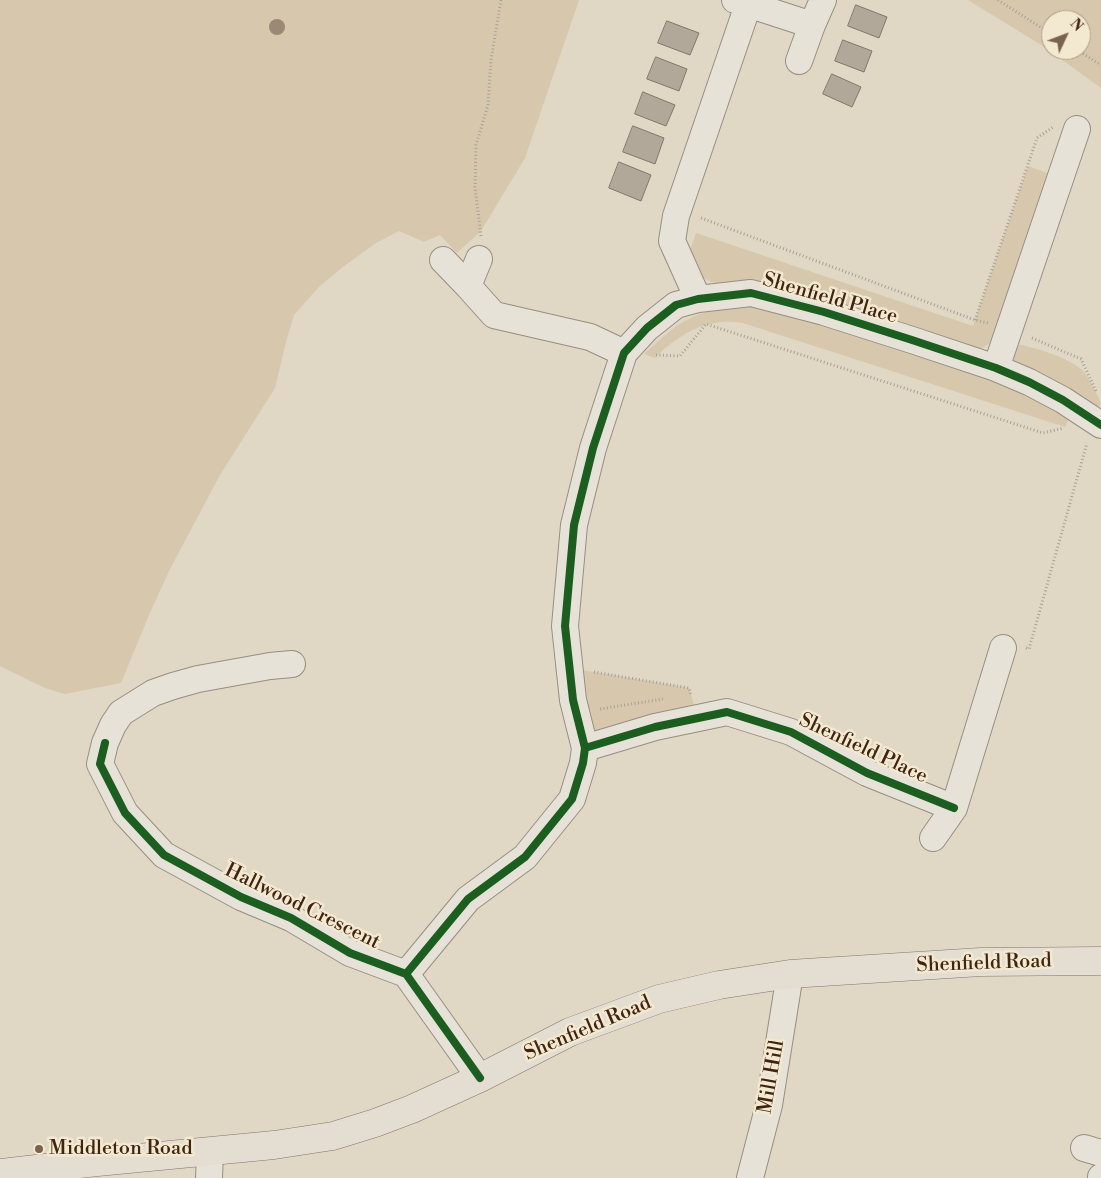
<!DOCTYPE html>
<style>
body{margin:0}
#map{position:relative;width:1101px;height:1178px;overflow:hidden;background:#e0d7c4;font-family:"Libre Bodoni",serif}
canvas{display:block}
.north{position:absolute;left:1041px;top:10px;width:50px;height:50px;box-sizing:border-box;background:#f3e8d0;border:1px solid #ab9a84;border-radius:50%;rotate:47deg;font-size:14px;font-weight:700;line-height:20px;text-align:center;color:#402413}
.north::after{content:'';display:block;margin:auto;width:18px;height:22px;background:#786351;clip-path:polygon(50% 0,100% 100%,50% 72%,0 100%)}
</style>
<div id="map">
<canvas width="1101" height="1178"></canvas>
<div class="north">N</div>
</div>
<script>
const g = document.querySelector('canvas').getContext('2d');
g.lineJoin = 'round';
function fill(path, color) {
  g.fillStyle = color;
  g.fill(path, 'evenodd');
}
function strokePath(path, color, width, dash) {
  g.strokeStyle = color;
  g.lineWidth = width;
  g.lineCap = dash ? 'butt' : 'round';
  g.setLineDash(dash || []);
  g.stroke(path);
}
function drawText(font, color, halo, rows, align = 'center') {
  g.font = font + ' "Libre Bodoni",serif';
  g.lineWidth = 5;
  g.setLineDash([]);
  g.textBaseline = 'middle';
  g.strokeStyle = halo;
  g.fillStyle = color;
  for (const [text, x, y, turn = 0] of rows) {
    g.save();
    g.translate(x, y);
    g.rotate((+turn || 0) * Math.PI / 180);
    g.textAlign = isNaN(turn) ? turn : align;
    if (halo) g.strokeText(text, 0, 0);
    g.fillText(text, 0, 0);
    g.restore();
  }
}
const green = new Path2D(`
 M0 0H579L525 158 481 231 457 253 440 235 424 242 399 231 376 243 344 266 319 287 294 315 286 342 275 388 220 475 170 569 149 615 121 683 65 694 45 688 0 666Z
 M968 0H1101V88L1043 46ZM1051 20H1081V50H1051Z
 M1028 166 1050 174 996 338C984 348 979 352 963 350L767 282 750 281 722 284 711 282 702 277 690 250 696 233 973 326Z
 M760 302 1007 384 1070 416 1065 427 743 323C734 322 724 321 715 323 693 326 670 342 655 358L644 354C654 345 663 336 674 328 698 310 731 305 760 302Z
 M1012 343C1032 347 1066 356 1082 370 1089 377 1098 395 1101 404L1095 411 1020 368C1013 360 1011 354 1012 343Z
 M570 668 689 688 698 718 585 748Z`);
const building = new Path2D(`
 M856 5 887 17 879 38 848 26Z
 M667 21 699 33 690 55 658 43Z
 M843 40 872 51 864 72 835 61Z
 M656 57 687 69 679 91 647 79Z
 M832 74 861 87 852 107 823 94Z
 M643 92 675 105 666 126 635 114Z
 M633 126 664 138 655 164 623 152Z
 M619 162 651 175 641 201 609 188Z`);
const path = new Path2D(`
 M998 0 1051 34
 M1077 50 1101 65
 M701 218 975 320 988 323
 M481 236 475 187 476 145 488 105 491 60 501 0
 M975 320 1037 138 1053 127
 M1032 338 1081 359 1097 393
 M656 355 680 356 706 324 1043 433 1064 428
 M1026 648 1029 649 1087 443
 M594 672 689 688 691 696
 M600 709 663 699`);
const minor = new Path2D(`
 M735 0 812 25 823 0
 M799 61 812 25
 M443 260 468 286 494 315 590 337 624 353
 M468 286 479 259
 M698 299 672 241 676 216 748 5
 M996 368 1077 129
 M292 664 270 666 198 679 173 686 153 693 121 713 113 725 105 743 100 764 125 813 164 855 241 897 291 918 350 953 406 974 480 1078
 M585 748 655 727 727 712 791 732 867 773 954 808
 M933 838 954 808 1003 648
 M406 974 468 899 525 857 572 799 583 763 585 748 573 700 565 626 574 525 593 448 624 353 647 328 676 305 698 299 751 293 824 312 912 340 996 368 1029 382 1063 400 1101 425
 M1084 1148 1101 1153
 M209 1178 210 1152
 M750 1178 769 1105 790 974
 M1101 1178V1177`);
const major = new Path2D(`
 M0 1173 97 1162 274 1145 333 1136 375 1123 412 1109 480 1078 570 1032 659 999 719 985 790 974 981 962 1101 961`);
const cycleway = new Path2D(`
 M105 743 100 764 125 813 164 855 241 897 291 918 350 953 406 974 480 1078
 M585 748 655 727 727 712 791 732 867 773 954 808
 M406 974 468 899 525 857 572 799 583 763 585 748 573 700 565 626 574 525 593 448 624 353 647 328 676 305 698 299 751 293 824 312 912 340 996 368 1029 382 1063 400 1101 425`);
const trees = [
 [277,27]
];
const markers = [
 [39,1149,5,"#786351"]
];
const streetNames = [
 ["Shenfield Place",830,299,16],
 ["Shenfield Place",863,749,25],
 ["Hallwood Crescent",302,907,26],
 ["Shenfield Road",984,964,-2],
 ["Shenfield Road",588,1029,-23],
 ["Mill Hill",772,1077,-80]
];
const poiNames = [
 ["Middleton Road",49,1149]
];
fill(green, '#d7c8ad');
fill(building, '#b1a89a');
strokePath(building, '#80776b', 1);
strokePath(minor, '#978e81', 28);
strokePath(major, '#80776b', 29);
strokePath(path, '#a8a199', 3, [1, 2.5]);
strokePath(minor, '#e7e2d8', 26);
strokePath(major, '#e3ddd2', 28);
strokePath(cycleway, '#1b5e20', 8);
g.fillStyle = '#9c8975';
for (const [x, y] of trees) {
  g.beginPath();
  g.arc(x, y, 8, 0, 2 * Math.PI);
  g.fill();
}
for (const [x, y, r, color] of markers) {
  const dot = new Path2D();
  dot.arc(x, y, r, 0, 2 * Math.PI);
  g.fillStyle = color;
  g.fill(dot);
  strokePath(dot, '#f3e8d0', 2);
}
drawText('20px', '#402413', '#f3e8d0', streetNames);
drawText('20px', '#402413', '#f3e8d0', poiNames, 'left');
</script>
